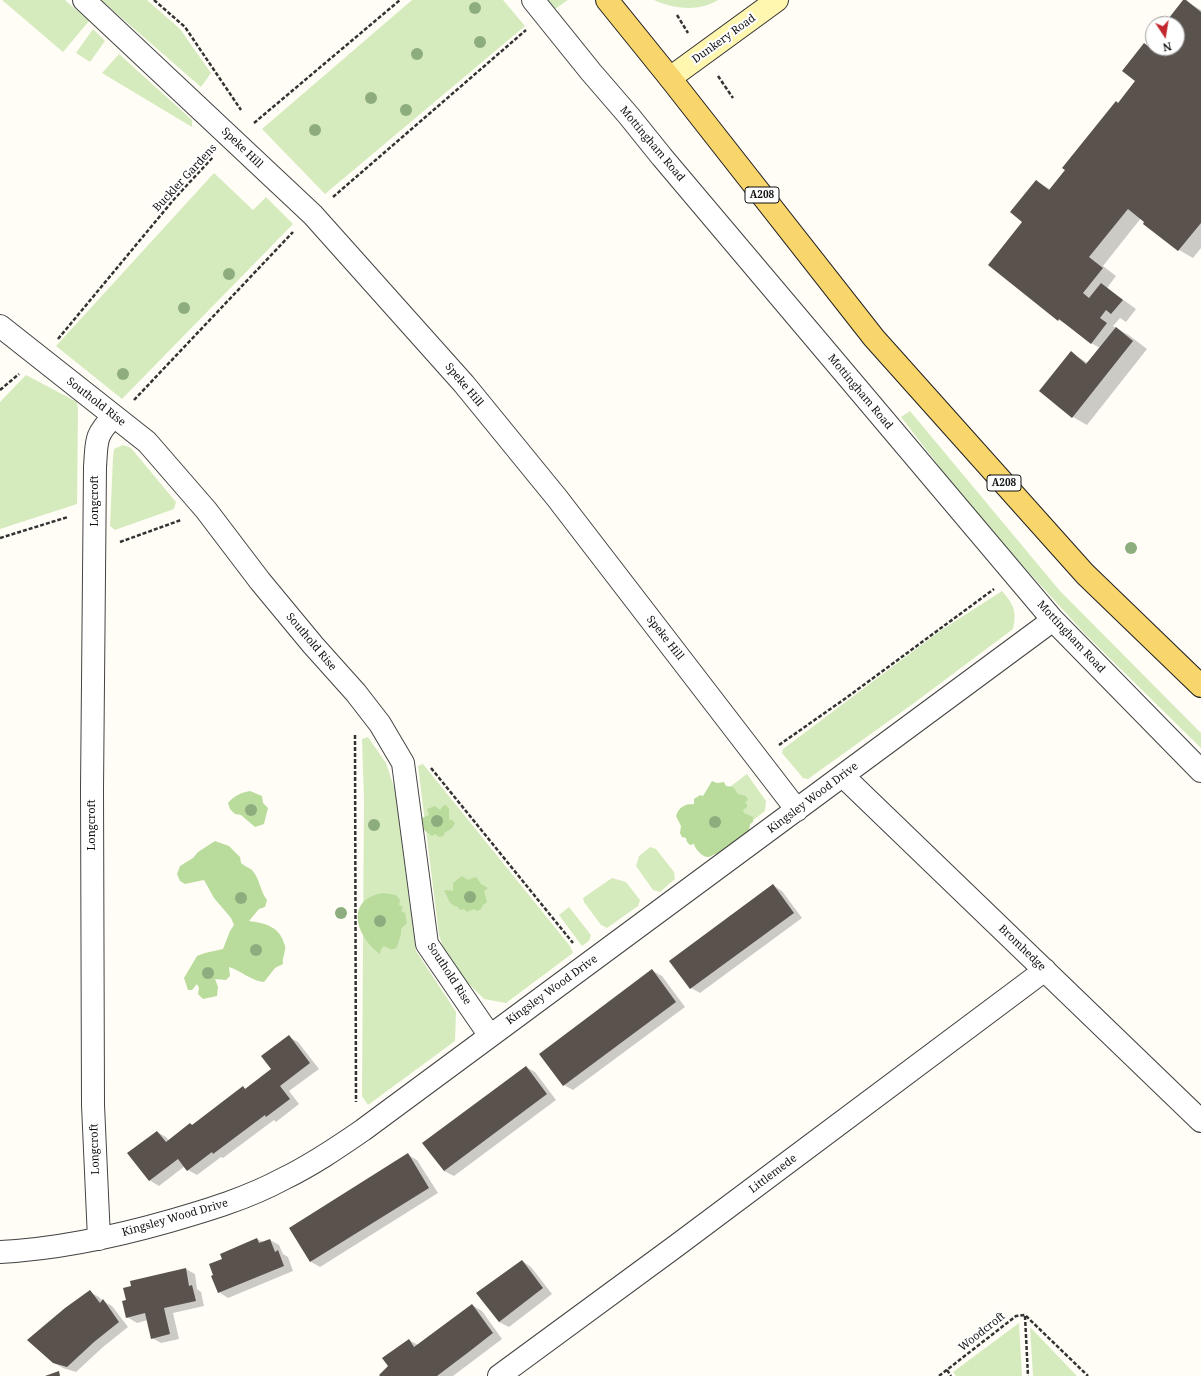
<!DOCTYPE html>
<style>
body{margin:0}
#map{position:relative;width:1201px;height:1376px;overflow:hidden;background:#fffdf5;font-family:"Noto Serif",serif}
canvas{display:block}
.north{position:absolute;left:1145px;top:16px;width:40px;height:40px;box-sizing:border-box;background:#fff;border:1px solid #a0a0a0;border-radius:50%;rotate:168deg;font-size:11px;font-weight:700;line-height:16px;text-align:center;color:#111}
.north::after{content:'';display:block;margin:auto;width:14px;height:18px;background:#c4262e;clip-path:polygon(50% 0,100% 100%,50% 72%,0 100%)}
</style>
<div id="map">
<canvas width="1201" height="1376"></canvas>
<div class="north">N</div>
</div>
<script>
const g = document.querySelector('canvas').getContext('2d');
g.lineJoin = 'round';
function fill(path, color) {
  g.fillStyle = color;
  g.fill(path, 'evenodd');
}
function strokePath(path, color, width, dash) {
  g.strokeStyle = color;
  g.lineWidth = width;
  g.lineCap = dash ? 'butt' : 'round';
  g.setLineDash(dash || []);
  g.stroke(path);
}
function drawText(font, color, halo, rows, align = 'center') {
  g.font = font + ' "Noto Serif",serif';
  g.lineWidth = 4;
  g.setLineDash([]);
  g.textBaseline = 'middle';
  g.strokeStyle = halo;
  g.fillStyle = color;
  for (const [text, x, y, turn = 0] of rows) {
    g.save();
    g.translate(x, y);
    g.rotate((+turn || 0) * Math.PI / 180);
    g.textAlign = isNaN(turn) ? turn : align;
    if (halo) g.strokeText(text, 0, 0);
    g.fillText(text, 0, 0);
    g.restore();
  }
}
const green = new Path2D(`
 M2 0H65L89 21 63 52Z
 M101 0H147L180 29 211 73 201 87Z
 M412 0H503L525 26 325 194 262 129Z
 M548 0H568L555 9Z
 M654 0H718C699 12 673 9 654 0Z
 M93 29 105 41 90 62 76 53Z
 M119 54 192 120V127L102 73Z
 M214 173 253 210 266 197 293 224 122 399 56 346Z
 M26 375 77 402 78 411 77 504 0 529V402Z
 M910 411 1060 591 1201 733V748L1084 633 975 513 901 417Z
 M123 445 131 448 176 502 174 509 115 530 110 526 113 458 114 449Z
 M1002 591C1014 605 1017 611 1013 629L914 703 808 779 803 778 782 753 783 749 940 631Z
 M368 737 386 763 395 790 416 951 456 1012 455 1041 368 1105 362 1096 364 800 362 739Z
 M423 764 570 946 573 953 506 1003 484 999 463 978 444 950 439 935 418 766Z
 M747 774 766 801 765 811 724 843 698 811Z
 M650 847 656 849 674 872 675 879 660 892 653 890 636 866 639 856Z
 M612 878 626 882 640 900 638 906 607 928 601 925 584 902 583 898Z
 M569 907 591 935 589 941 582 946 559 915Z
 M1019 1323 1022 1376H956L953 1372Z
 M1030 1327 1077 1376H1033Z`);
const forest = new Path2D(`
 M712 781 717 783 724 782 726 786 733 787 738 794 746 796 748 800 745 802 747 805V807L743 810 744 813 753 817V822L750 824 749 831 737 843 734 842 730 846 726 847 725 852 719 857 715 854C713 855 711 856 709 857 703 858 695 849 694 844L690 845 687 842 686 838 682 837 680 833 681 826 676 816C679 807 684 804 694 804V799L700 795 703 796Z
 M250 791 262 796 263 803 268 808 264 824 255 827 241 815 235 814 230 809 228 803C235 795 241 793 250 791Z
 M446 805 449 809V820H452L455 823C452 828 451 830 445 832L443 836 439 837 435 834 432 836 424 830 422 818 429 815 427 809 435 806 440 810 443 806Z
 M215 841 229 846 240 857 241 863C244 866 250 868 252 870 260 879 260 891 267 900L265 907 259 909 249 921C264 923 279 926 284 943 284 944 286 947 285 949 285 954 282 958 283 964L275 968 264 982C251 981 242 971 229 967L230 976 226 980 215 979 218 987 217 996 203 999 198 994 199 988 197 984 192 990H188L184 978 197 956 205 953 223 949 230 931 234 925 231 918 214 898 204 880 185 884 180 881 177 874 180 866 193 858 198 852Z
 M462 876 468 880 476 877 481 884 488 888 484 891 487 902 483 905 481 909 477 911 474 909 467 912 464 909 460 910 458 907C447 904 450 899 444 891L447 890 453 891V883Z
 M383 893 396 895 400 900 399 905 403 907 401 911 405 913 407 923 401 929V934L397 947C392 951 390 949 384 946L381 949 380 954C356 937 344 899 383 893Z`);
const shadow = new Path2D(`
 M1184 0 1201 10V248L1193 258 1179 250 1144 223 1146 222 1141 218 1103 266 1116 276 1107 288 1136 309 1126 322 1120 318 1113 326 1130 336 1147 349 1087 425 1073 417 1071 353 1088 363 1100 348 1091 343 1071 327 1059 320 989 265 1024 222 1036 181 1050 189 1137 81 1144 44 1158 52 1162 48H1177V24H1168Z
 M773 885 782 891 802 918 700 993 691 988Z
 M653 971 662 976 685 1007 573 1090 564 1085Z
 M289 1037 298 1042 319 1069 289 1091 299 1104 276 1122 274 1120 223 1158 221 1157 197 1175 188 1170 185 1166 159 1186 149 1180 157 1132 166 1137 169 1141 192 1126 243 1088 246 1089 272 1069Z
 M526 1067 535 1072 556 1100 454 1176 444 1171Z
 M408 1155 417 1160 438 1193 320 1267 311 1262Z
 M257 1239 263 1242 270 1240 279 1245 283 1254 288 1257 293 1271 228 1298 219 1292 215 1275 223 1259Z
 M522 1261 531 1267 552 1294 509 1327 499 1322 478 1293Z
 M186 1269 195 1274 197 1289 201 1292 204 1306 173 1313 179 1339 161 1343 152 1338 148 1320 137 1323 127 1317Z
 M90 1292 99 1297 103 1301 112 1306 128 1327 103 1347 76 1372 63 1368 54 1363Z
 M472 1305 482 1311 502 1339 453 1376H381L409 1340 418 1345Z`);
const building = new Path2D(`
 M1183 0H1186L1201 12V223L1178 251 1143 224 1144 222 1128 209 1089 257 1103 268 1083 293 1089 298 1101 283 1123 300 1111 314 1106 310 1100 318 1107 323 1091 344 1059 319 1058 321 988 265 1022 222 1010 212 1036 180 1049 190 1065 170 1062 168 1116 101 1118 103 1135 81 1122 71 1144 43 1157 53 1161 48H1177V24H1166L1165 23Z
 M1116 327 1133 341 1072 418 1039 391 1071 351 1086 364Z
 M773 884 794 913 690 989 669 961Z
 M652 969 676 1002 563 1086 539 1054Z
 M289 1035 310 1063 280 1086 290 1099 266 1117 265 1115 213 1154 212 1152 187 1171 178 1159 149 1181 127 1153 157 1131 166 1142 190 1123 192 1125 243 1086 245 1089 271 1069 261 1056Z
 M526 1066 547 1094 444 1171 422 1143Z
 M408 1153 429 1188 310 1262 289 1228Z
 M257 1238 259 1243 270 1239 275 1252 278 1250 284 1266 218 1293 211 1276 213 1275 209 1264 222 1259 220 1254Z
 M522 1260 543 1288 499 1322 476 1293Z
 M186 1268 189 1286 192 1285 196 1301 164 1308 170 1334 151 1339 145 1313 126 1318 122 1301 126 1300 123 1288 131 1286 130 1281Z
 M90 1290 100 1303 103 1299 119 1322 94 1342 67 1367 53 1363 27 1340 65 1308Z
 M472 1304 493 1333 470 1351 437 1376H380L379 1375 388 1366 382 1358 409 1339 414 1347Z
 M59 1371 60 1376H45Z`);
const path = new Path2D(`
 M154 0 185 27 241 110
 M677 15 688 33
 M718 76 733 98
 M254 123 400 0
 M333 197 526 30
 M58 339 175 198 213 157
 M0 390 19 374
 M134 400 293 232
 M0 538 68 517
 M120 542 181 520
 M355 735 356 1102
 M779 745 846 698 994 589
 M431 768 573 943
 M1025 1316 1028 1376
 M947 1370 951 1376
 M939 1376 1016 1316 1025 1315 1088 1376`);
const street = new Path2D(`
 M84 0 313 215 464 384 557 498 797 810
 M533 0 591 72 629 116 662 157 1053 620 1201 771
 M0 326 147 442 206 510 260 581 313 645 356 693 380 724 403 763 427 944 490 1036
 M843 776 1201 1121
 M99 1239 93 1105 92 789 95 467C97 441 94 436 114 416
 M0 1252C58 1249 114 1237 170 1221 208 1210 248 1198 283 1179 312 1165 337 1148 363 1130L1053 620
 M499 1376 676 1246 1045 970`);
const secondary = new Path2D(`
 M670 78 777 0`);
const primary = new Path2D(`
 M607 0 670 78 874 338 1085 574 1201 686`);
const trees = [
 [475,8],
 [480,42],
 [417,54],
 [371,98],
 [406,110],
 [315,130],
 [229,274],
 [184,308],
 [123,374],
 [1131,548],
 [251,810],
 [437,821],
 [715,822],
 [374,825],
 [470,897],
 [241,898],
 [341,913],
 [380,921],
 [256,950],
 [208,973]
];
const shields = [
 [762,195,34],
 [1004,483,34]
];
const shieldNames = [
 ["A208",762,195],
 ["A208",1004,483]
];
const streetNames = [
 ["Dunkery Road",724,39,-36],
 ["Mottingham Road",652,144,50],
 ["Speke Hill",242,148,44],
 ["Buckler Gardens",185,178,-47],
 ["Speke Hill",464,385,50],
 ["Mottingham Road",860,392,50],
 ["Southold Rise",96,402,38],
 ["Longcroft",95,501,-90],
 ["Mottingham Road",1071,637,47],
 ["Speke Hill",665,638,52],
 ["Southold Rise",311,642,50],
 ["Kingsley Wood Drive",813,798,-37],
 ["Longcroft",92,825,-90],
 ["Bromhedge",1022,948,44],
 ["Southold Rise",449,974,57],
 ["Kingsley Wood Drive",552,990,-36],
 ["Longcroft",95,1149,-92],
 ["Littlemede",773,1174,-37],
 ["Kingsley Wood Drive",175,1218,-16],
 ["Woodcroft",982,1332,-38]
];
fill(green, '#d5ebbd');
fill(forest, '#b9dc9c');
fill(shadow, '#0003');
fill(building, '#5a524d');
strokePath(street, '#444', 24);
strokePath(secondary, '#333', 24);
strokePath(primary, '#222', 24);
strokePath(path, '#333', 2.5, [4, 2]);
strokePath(street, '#fff', 22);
strokePath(secondary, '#fff6b0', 22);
strokePath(primary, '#f9d66b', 22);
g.fillStyle = '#8dad7f';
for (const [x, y] of trees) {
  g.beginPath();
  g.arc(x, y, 6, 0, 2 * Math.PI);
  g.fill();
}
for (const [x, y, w] of shields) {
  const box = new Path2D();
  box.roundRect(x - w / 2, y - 8, w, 16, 3);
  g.fillStyle = '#fff';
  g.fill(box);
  strokePath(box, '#111', 1);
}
drawText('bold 10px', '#111', null, shieldNames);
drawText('11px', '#111', '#fff', streetNames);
</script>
